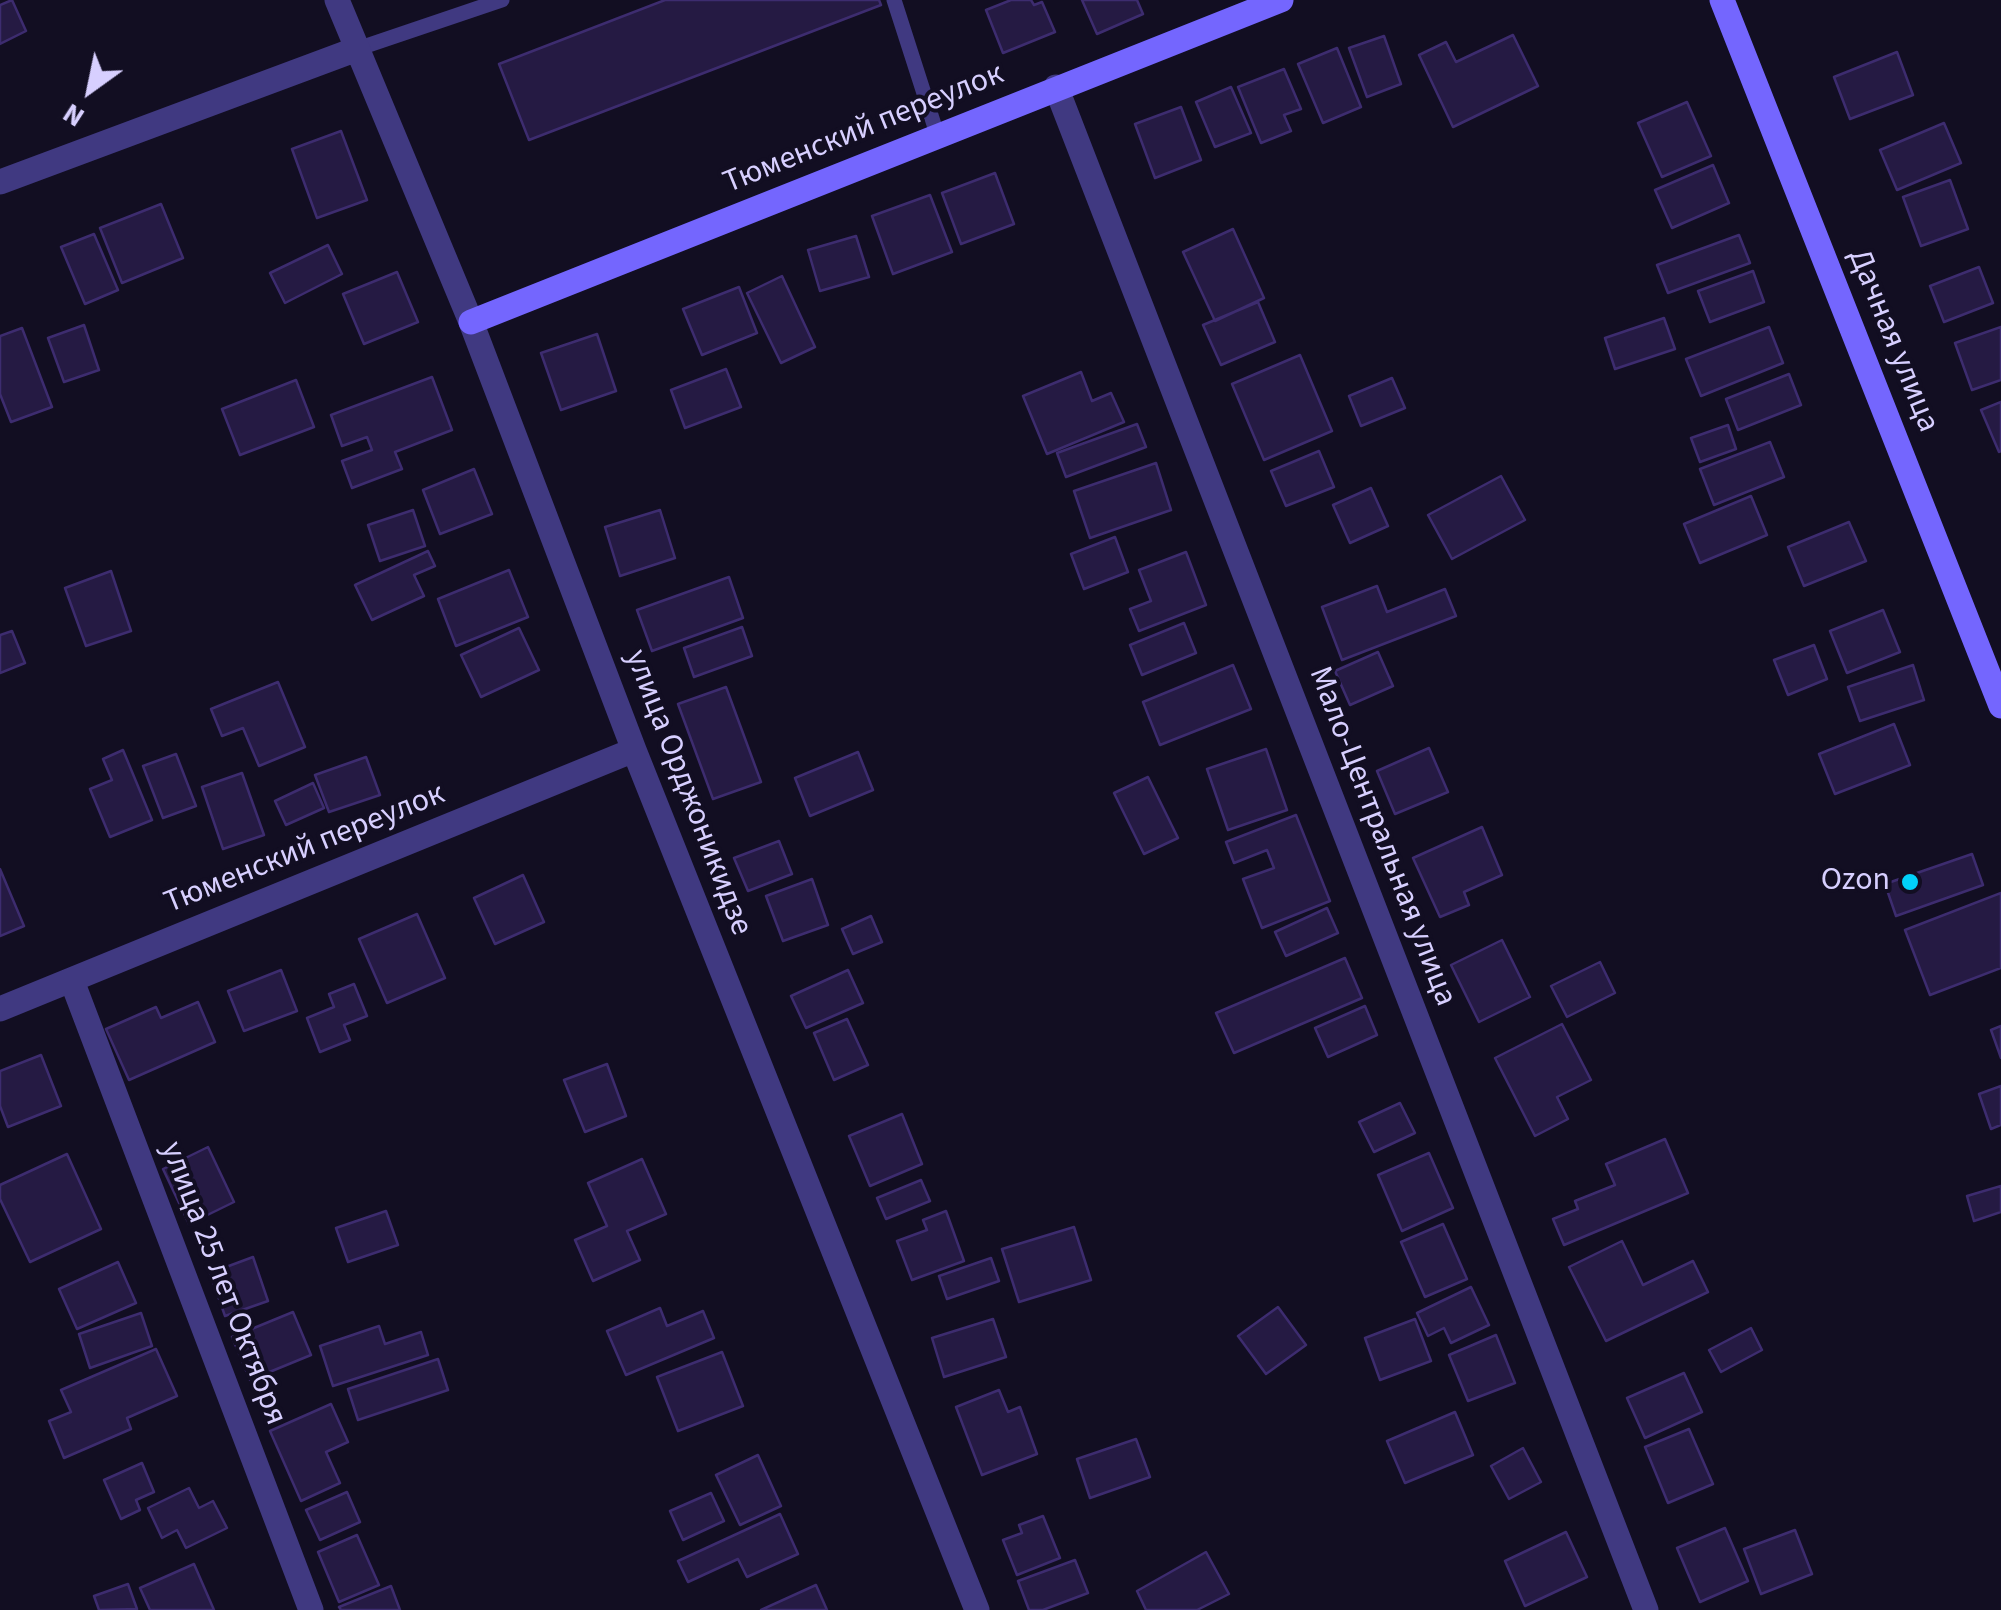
<!DOCTYPE html>
<meta charset="utf-8">
<style>
body{margin:0}
#map{position:relative;width:2001px;height:1610px;overflow:hidden;background:#120e22;font-family:"Source Sans 3",sans-serif}
canvas{display:block}
.north{position:absolute;left:40px;top:40px;width:100px;height:100px;-webkit-text-stroke:8px #120e22;paint-order:stroke;rotate:213deg;font-size:28px;font-weight:700;line-height:40px;text-align:center;color:#d7cfff}
.north::after{content:'';display:block;margin:auto;width:35px;height:45px;background:#d7cfff;clip-path:polygon(50% 0,100% 100%,50% 72%,0 100%)}
</style>
<div id="map">
<canvas width="2001" height="1610"></canvas>
<div class="north">N</div>
</div>
<script>
const g = document.querySelector('canvas').getContext('2d');
g.lineJoin = 'round';
function fill(path, color) {
  g.fillStyle = color;
  g.fill(path, 'evenodd');
}
function strokePath(path, color, width, dash) {
  g.strokeStyle = color;
  g.lineWidth = width;
  g.lineCap = dash ? 'butt' : 'round';
  g.setLineDash(dash || []);
  g.stroke(path);
}
function drawText(font, color, halo, rows, align = 'center') {
  g.font = font + ' "Source Sans 3",sans-serif';
  g.lineWidth = 8;
  g.setLineDash([]);
  g.textBaseline = 'middle';
  g.strokeStyle = halo;
  g.fillStyle = color;
  for (const [text, x, y, turn = 0] of rows) {
    g.save();
    g.translate(x, y);
    g.rotate((+turn || 0) * Math.PI / 180);
    g.textAlign = isNaN(turn) ? turn : align;
    if (halo) g.strokeText(text, 0, 0);
    g.fillText(text, 0, 0);
    g.restore();
  }
}
const building = new Path2D(`
 M12 0 26 31 0 44V5Z
 M665 0H879L881 5 529 140 499 64Z
 M1011 0H1031L1034 5 1042 2 1055 32 1003 53 986 10Z
 M1082 0H1137L1143 14 1097 34Z
 M1513 35 1538 86 1453 127 1419 55 1446 42 1456 62Z
 M1384 36 1401 84 1367 97 1349 48Z
 M1337 48 1361 107 1323 123 1298 64Z
 M1897 52 1913 95 1850 119 1834 77Z
 M1284 69 1301 109 1284 115 1291 131 1261 143 1238 87Z
 M1231 87 1251 133 1215 147 1196 102Z
 M1687 102 1711 156 1662 177 1638 123Z
 M1181 107 1201 160 1155 178 1135 124Z
 M1944 123 1961 163 1897 190 1880 150Z
 M341 131 367 200 317 218 292 149Z
 M1713 165 1729 203 1672 228 1655 190Z
 M995 173 1014 224 961 244 942 193Z
 M1950 180 1968 229 1921 246 1903 197Z
 M930 195 952 252 893 274 872 216Z
 M161 204 183 258 122 283 100 228Z
 M1233 229 1264 298 1215 321 1183 252Z
 M94 234 118 290 85 304 61 247Z
 M1739 235 1750 263 1668 293 1657 265Z
 M856 236 869 277 820 291 808 250Z
 M328 245 342 274 285 303 270 273Z
 M1979 267 1993 303 1944 322 1930 286Z
 M1753 271 1764 302 1710 322 1698 291Z
 M397 272 418 322 364 344 343 294Z
 M782 276 815 347 781 363 747 293Z
 M739 287 757 333 702 355 683 309Z
 M1258 302 1275 342 1221 365 1203 325Z
 M1664 318 1675 349 1615 369 1605 338Z
 M84 325 99 370 64 382 48 338Z
 M1769 327 1783 363 1701 396 1686 359Z
 M2001 327V380L1972 390 1955 343Z
 M22 328 52 407 11 422 0 394V336Z
 M597 334 616 391 561 410 541 353Z
 M1300 355 1332 431 1264 460 1232 384Z
 M726 369 741 407 685 428 671 390Z
 M1081 372 1092 401 1111 393 1124 422 1047 454 1023 396Z
 M1789 374 1801 405 1738 430 1726 399Z
 M432 377 452 430 395 452 402 469 352 488 342 461 372 450 367 437 342 446 331 415Z
 M1392 378 1405 408 1361 426 1349 396Z
 M296 380 314 427 240 455 222 409Z
 M2001 402V451L1999 452 1981 410Z
 M1137 424 1146 447 1066 477 1057 453Z
 M1728 425 1736 449 1700 462 1691 438Z
 M1770 442 1784 477 1714 505 1700 469Z
 M1319 451 1334 487 1286 506 1271 471Z
 M1156 463 1171 510 1090 538 1074 491Z
 M474 469 492 514 440 534 423 490Z
 M1501 476 1525 520 1452 559 1428 515Z
 M1371 488 1388 526 1350 543 1333 505Z
 M1751 496 1767 535 1700 563 1684 524Z
 M413 510 425 546 380 561 368 525Z
 M660 510 675 558 620 576 605 527Z
 M1849 522 1866 561 1804 586 1788 547Z
 M1115 537 1128 572 1084 589 1071 554Z
 M428 551 435 566 414 575 424 596 372 620 355 585Z
 M1186 552 1206 605 1139 631 1130 609 1151 601 1139 570Z
 M509 570 528 617 456 646 438 599Z
 M111 571 131 631 86 646 65 588Z
 M729 577 743 618 652 651 637 610Z
 M1377 586 1387 612 1445 589 1456 616 1342 660 1322 607Z
 M1883 610 1900 652 1847 673 1830 631Z
 M1184 623 1196 653 1142 675 1130 645Z
 M742 627 752 656 694 677 684 648Z
 M519 628 539 670 481 697 461 655Z
 M12 631 25 663 0 673V635Z
 M1814 645 1827 679 1788 695 1774 660Z
 M1378 652 1393 686 1350 705 1335 671Z
 M1233 665 1251 709 1160 745 1143 702Z
 M1913 665 1924 700 1860 721 1848 687Z
 M278 682 305 747 259 766 243 728 222 736 211 709Z
 M726 687 761 782 713 799 678 704Z
 M1894 724 1910 765 1835 794 1819 754Z
 M1429 748 1448 792 1395 814 1377 771Z
 M1266 749 1287 810 1228 830 1207 769Z
 M123 750 152 820 110 837 90 789 112 780 103 759Z
 M858 752 873 790 810 816 795 778Z
 M176 754 196 806 163 818 143 766Z
 M366 757 380 795 329 812 315 775Z
 M242 773 264 835 223 849 202 787Z
 M1148 777 1178 838 1144 854 1114 793Z
 M313 783 324 808 286 825 275 801Z
 M1296 815 1330 901 1262 928 1243 879 1274 868 1267 850 1234 863 1226 842Z
 M1482 827 1502 875 1464 892 1469 905 1440 917 1413 858Z
 M779 841 792 874 748 891 734 858Z
 M1972 854 1983 885 1896 916 1885 884Z
 M0 869 24 926 0 936Z
 M523 875 544 922 495 944 474 898Z
 M812 879 828 925 783 941 766 896Z
 M2001 893V968L1930 995 1905 930Z
 M1327 908 1338 933 1286 956 1275 932Z
 M417 914 445 978 387 1003 359 939Z
 M871 916 882 942 853 954 842 929Z
 M1502 940 1530 997 1479 1022 1451 965Z
 M1345 958 1362 998 1234 1053 1216 1013Z
 M1600 962 1615 993 1567 1017 1551 986Z
 M281 970 297 1011 244 1031 228 991Z
 M848 970 863 1003 806 1028 791 996Z
 M354 984 367 1016 344 1025 350 1040 320 1052 307 1018 334 1007 329 994Z
 M198 1002 215 1042 129 1080 106 1029 156 1007 161 1018Z
 M1365 1006 1377 1035 1328 1057 1315 1028Z
 M847 1019 868 1065 834 1080 814 1033Z
 M1562 1024 1591 1080 1557 1097 1568 1119 1535 1136 1495 1058Z
 M2001 1026V1058L1991 1030Z
 M41 1055 61 1106 8 1127 0 1106V1071Z
 M607 1064 626 1116 585 1132 564 1080Z
 M2001 1086V1125L1991 1129 1979 1094Z
 M1400 1103 1415 1133 1374 1152 1359 1122Z
 M902 1114 922 1164 870 1186 849 1136Z
 M1665 1139 1688 1193 1564 1245 1553 1219 1578 1209 1575 1201 1615 1185 1606 1164Z
 M208 1147 234 1202 189 1224 163 1169Z
 M1429 1153 1453 1208 1402 1231 1378 1175Z
 M67 1154 101 1229 30 1262 0 1199V1185Z
 M642 1159 666 1214 627 1231 640 1260 593 1281 575 1240 607 1226 588 1183Z
 M921 1180 930 1201 886 1219 877 1198Z
 M2001 1186V1212L1974 1221 1967 1196Z
 M386 1211 398 1245 348 1262 336 1228Z
 M946 1211 964 1261 912 1280 897 1241 927 1230 923 1220Z
 M1443 1224 1467 1279 1425 1297 1401 1242Z
 M1074 1227 1091 1280 1019 1302 1002 1249Z
 M1622 1241 1643 1285 1693 1261 1708 1292 1606 1341 1569 1267Z
 M253 1257 268 1301 225 1316 210 1273Z
 M991 1258 999 1281 947 1299 939 1276Z
 M118 1262 136 1303 77 1329 59 1289Z
 M1471 1287 1489 1325 1451 1343 1444 1328 1428 1336 1417 1313Z
 M1278 1307 1306 1345 1266 1374 1238 1336Z
 M660 1308 667 1326 703 1311 714 1338 626 1375 607 1331Z
 M293 1312 311 1355 250 1380 232 1337Z
 M141 1313 152 1346 90 1368 79 1334Z
 M993 1319 1006 1357 944 1377 932 1338Z
 M1415 1319 1431 1361 1380 1380 1365 1338Z
 M379 1326 385 1344 421 1332 428 1355 333 1386 320 1346Z
 M1751 1328 1762 1350 1721 1372 1709 1350Z
 M1496 1335 1515 1383 1468 1401 1449 1355Z
 M156 1349 177 1396 127 1418 131 1429 64 1458 49 1421 71 1412 61 1390Z
 M722 1352 743 1406 678 1431 657 1377Z
 M438 1359 448 1390 358 1420 348 1389Z
 M1684 1373 1702 1412 1645 1438 1627 1398Z
 M999 1390 1008 1412 1020 1407 1037 1454 982 1475 956 1407Z
 M331 1404 348 1442 326 1452 340 1483 301 1501 270 1431Z
 M1455 1412 1473 1455 1405 1483 1387 1441Z
 M1689 1429 1713 1484 1668 1503 1645 1447Z
 M1136 1439 1150 1477 1090 1498 1077 1459Z
 M1523 1448 1541 1482 1509 1499 1491 1466Z
 M758 1455 781 1506 740 1525 716 1475Z
 M142 1463 154 1492 136 1500 140 1510 121 1519 104 1480Z
 M189 1488 199 1508 213 1501 227 1528 186 1548 177 1530 162 1538 148 1508Z
 M347 1492 360 1522 320 1540 306 1510Z
 M711 1493 724 1521 683 1540 670 1511Z
 M780 1514 798 1554 747 1577 738 1559 688 1582 678 1561Z
 M1043 1516 1060 1558 1017 1575 1003 1540 1022 1533 1019 1525Z
 M1725 1528 1748 1581 1700 1602 1677 1548Z
 M1795 1530 1812 1574 1761 1594 1744 1549Z
 M1566 1532 1587 1577 1525 1606 1505 1561Z
 M357 1535 379 1585 339 1602 318 1552Z
 M1206 1552 1229 1594 1197 1610H1146L1137 1591Z
 M1075 1560 1088 1593 1043 1610H1029L1018 1581Z
 M194 1564 214 1610H150L140 1588Z
 M128 1584 137 1609 99 1610 94 1596Z
 M816 1585 827 1610H761Z
 M391 1586 400 1610H341L339 1607Z`);
const lane = new Path2D(`
 M894 0 938 137
 M357 49 502 0`);
const street = new Path2D(`
 M337 0 471 322 634 750 977 1610
 M1056 87 1646 1610
 M0 182 357 49
 M72 981 311 1610
 M0 1009 634 750`);
const secondary = new Path2D(`
 M1722 0 2001 706
 M471 322 1281 0`);
const markers = [
 [1910,882,10,"#01d1f9"]
];
const streetNames = [
 ["Тюменский переулок",864,130,-22],
 ["Дачная улица",1892,341,68],
 ["улица Орджоникидзе",687,793,69],
 ["Мало-Центральная улица",1381,837,69],
 ["Тюменский переулок",305,850,-22],
 ["улица 25 лет Октября",222,1284,69]
];
const poiNames = [
 ["Ozon",1890,882]
];
fill(building, '#251a43');
strokePath(building, '#3d2c6f', 2.5);
strokePath(lane, '#403981', 15);
strokePath(street, '#403981', 25);
strokePath(secondary, '#7466fe', 25);
for (const [x, y, r, color] of markers) {
  const dot = new Path2D();
  dot.arc(x, y, r, 0, 2 * Math.PI);
  g.fillStyle = color;
  g.fill(dot);
  strokePath(dot, '#120e22', 4);
}
drawText('32px', '#d7cfff', '#120e22', streetNames);
drawText('32px', '#d7cfff', '#120e22', poiNames, 'right');
</script>
